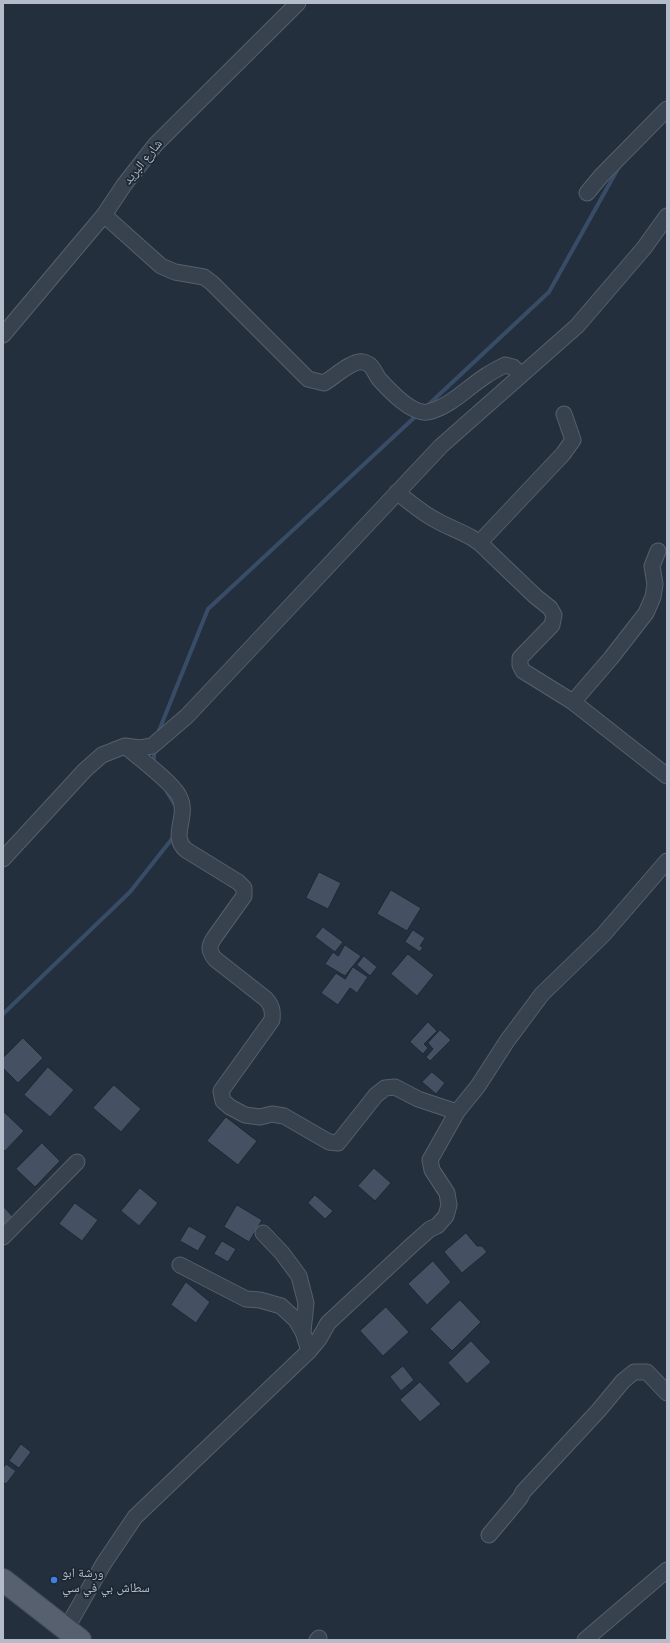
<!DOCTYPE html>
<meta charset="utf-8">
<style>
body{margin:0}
#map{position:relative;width:670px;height:1643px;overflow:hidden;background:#242f3e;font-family:"Noto Sans",sans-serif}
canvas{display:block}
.frame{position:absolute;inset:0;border:4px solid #b4bcc9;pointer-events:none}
</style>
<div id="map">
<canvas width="670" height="1643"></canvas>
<div class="frame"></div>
</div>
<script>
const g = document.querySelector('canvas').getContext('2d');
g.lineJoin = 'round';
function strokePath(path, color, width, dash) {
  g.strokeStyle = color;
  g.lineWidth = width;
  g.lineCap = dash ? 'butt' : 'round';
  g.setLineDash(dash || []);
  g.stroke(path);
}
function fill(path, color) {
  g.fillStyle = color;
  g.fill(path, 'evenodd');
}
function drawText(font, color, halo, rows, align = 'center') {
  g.font = font + ' "Noto Sans","Noto Naskh Arabic",sans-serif';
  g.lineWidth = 3.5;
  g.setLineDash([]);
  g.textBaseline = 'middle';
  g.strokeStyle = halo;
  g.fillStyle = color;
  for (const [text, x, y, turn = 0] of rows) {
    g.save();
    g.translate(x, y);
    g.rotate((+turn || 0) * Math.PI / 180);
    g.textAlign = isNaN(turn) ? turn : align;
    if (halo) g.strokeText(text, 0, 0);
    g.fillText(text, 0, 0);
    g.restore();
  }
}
const stream = new Path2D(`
 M427 406 549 292 620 165
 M158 733 208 609 417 415
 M153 765 155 748
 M167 792 175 805
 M3 1014 130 892 175 835`);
const building = new Path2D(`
 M319 872 341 883 328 909 306 898Z
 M391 890 421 908 407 931 377 914Z
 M323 927 343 942 335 952 315 937Z
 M413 930 425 938 420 946 423 947 420 952 405 942Z
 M345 945 361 956 345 976 325 964 333 952 338 956Z
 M408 954 434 975 417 996 391 974Z
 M364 956 377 967 370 976 357 965Z
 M353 967 368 977 357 993 350 988 338 1005 321 993 336 973 345 979Z
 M428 1022 437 1031 424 1044 428 1048 423 1054 410 1042Z
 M440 1030 451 1040 430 1061 426 1057 433 1049 428 1043Z
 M23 1038 43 1058 18 1083 3 1068V1058Z
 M48 1067 74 1090 50 1117 24 1095Z
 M432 1072 445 1083 436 1094 422 1082Z
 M114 1085 141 1109 121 1132 93 1108Z
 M3 1111 24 1131 5 1151 3 1149Z
 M226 1117 257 1141 238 1165 207 1141Z
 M42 1143 60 1161 35 1187 16 1169Z
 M374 1168 391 1183 375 1201 358 1186Z
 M140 1188 158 1203 139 1226 121 1211Z
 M315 1195 333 1211 325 1219 308 1203Z
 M75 1203 98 1220 82 1241 59 1224Z
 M237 1205 262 1220 249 1242 224 1227Z
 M3 1206 14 1218 3 1228Z
 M189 1226 207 1236 198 1251 180 1241Z
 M466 1233 477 1246H482L487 1252 462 1273 444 1252Z
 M222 1241 236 1249 228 1262 214 1254Z
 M433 1261 451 1282 427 1305 408 1284Z
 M186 1282 210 1302 196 1323 171 1305Z
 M460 1300 481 1322 452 1351 430 1329Z
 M386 1307 409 1332 383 1356 360 1331Z
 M471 1341 491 1362 467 1384 448 1363Z
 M403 1366 414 1380 401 1391 390 1377Z
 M420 1382 441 1404 420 1422 400 1400Z
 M21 1444 31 1452 19 1468 9 1461Z
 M6 1464 16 1471 6 1484 3 1482V1469Z`);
const minor = new Path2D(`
 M587 193 601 176 667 109
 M104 215 161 266 175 272 204 277 212 283 308 379 324 383C333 378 352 360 363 362 373 364 374 372 379 379 389 390 412 415 428 412 450 407 468 387 487 375 493 371 499 368 505 365L513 367 521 375
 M3 335 104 215 124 185 156 144 298 3
 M397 492C409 502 421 512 434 519 452 530 473 534 487 550L535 596 550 608 554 615 552 625 520 658V665L523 671 573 702 667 776
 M480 542 563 454 573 440 564 414
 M573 702 611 658 646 613 653 597 655 584 652 566 658 551
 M125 746C138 757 172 782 179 796 190 816 169 836 186 850L238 882 244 888V896L214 938C208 947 209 951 215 959L266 999C272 1006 273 1011 272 1020L221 1091 223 1101 230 1107 245 1115 260 1117 272 1114 284 1116 329 1142 338 1143 376 1095 385 1088 395 1087 418 1099 457 1112
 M3 859 85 770 102 755 125 746 140 748 152 746 187 716 441 446 577 326 644 248 667 216
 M263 1233 282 1253 299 1276 306 1303 303 1332
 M3 1237 77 1162
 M180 1265 246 1299 260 1300 281 1306 296 1320 303 1332 309 1351
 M489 1535 520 1498 523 1492 599 1410 623 1381 634 1372H647L667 1393
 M66 1629 104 1563 135 1517 309 1351 319 1339 328 1323 412 1245 430 1229 437 1226 446 1216 449 1205 447 1193 432 1170 430 1160 457 1112 478 1086 507 1041 542 994 603 935 667 861
 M317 1640 319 1638
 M585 1640 667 1570`);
const primary = new Path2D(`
 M3 1580 80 1640`);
const markers = [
 [54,1580,4,"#3f7fe0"]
];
const streetNames = [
 ["شارع البريد",143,162,-51]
];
const poiNames = [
 ["ورشة ابو",62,1573],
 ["سطاش بي في سي",62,1588]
];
strokePath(stream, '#394c67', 4);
fill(building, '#455162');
strokePath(building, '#1f2835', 1);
strokePath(minor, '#565f6c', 17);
strokePath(primary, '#414a57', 24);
strokePath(minor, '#38414e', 15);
strokePath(primary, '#56606e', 22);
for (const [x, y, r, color] of markers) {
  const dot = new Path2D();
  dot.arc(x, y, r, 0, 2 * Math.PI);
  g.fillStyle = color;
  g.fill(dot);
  strokePath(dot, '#1d2633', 1.5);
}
drawText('13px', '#b4bcc9', '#1d2633', streetNames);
drawText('13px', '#b4bcc9', '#1d2633', poiNames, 'left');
</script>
